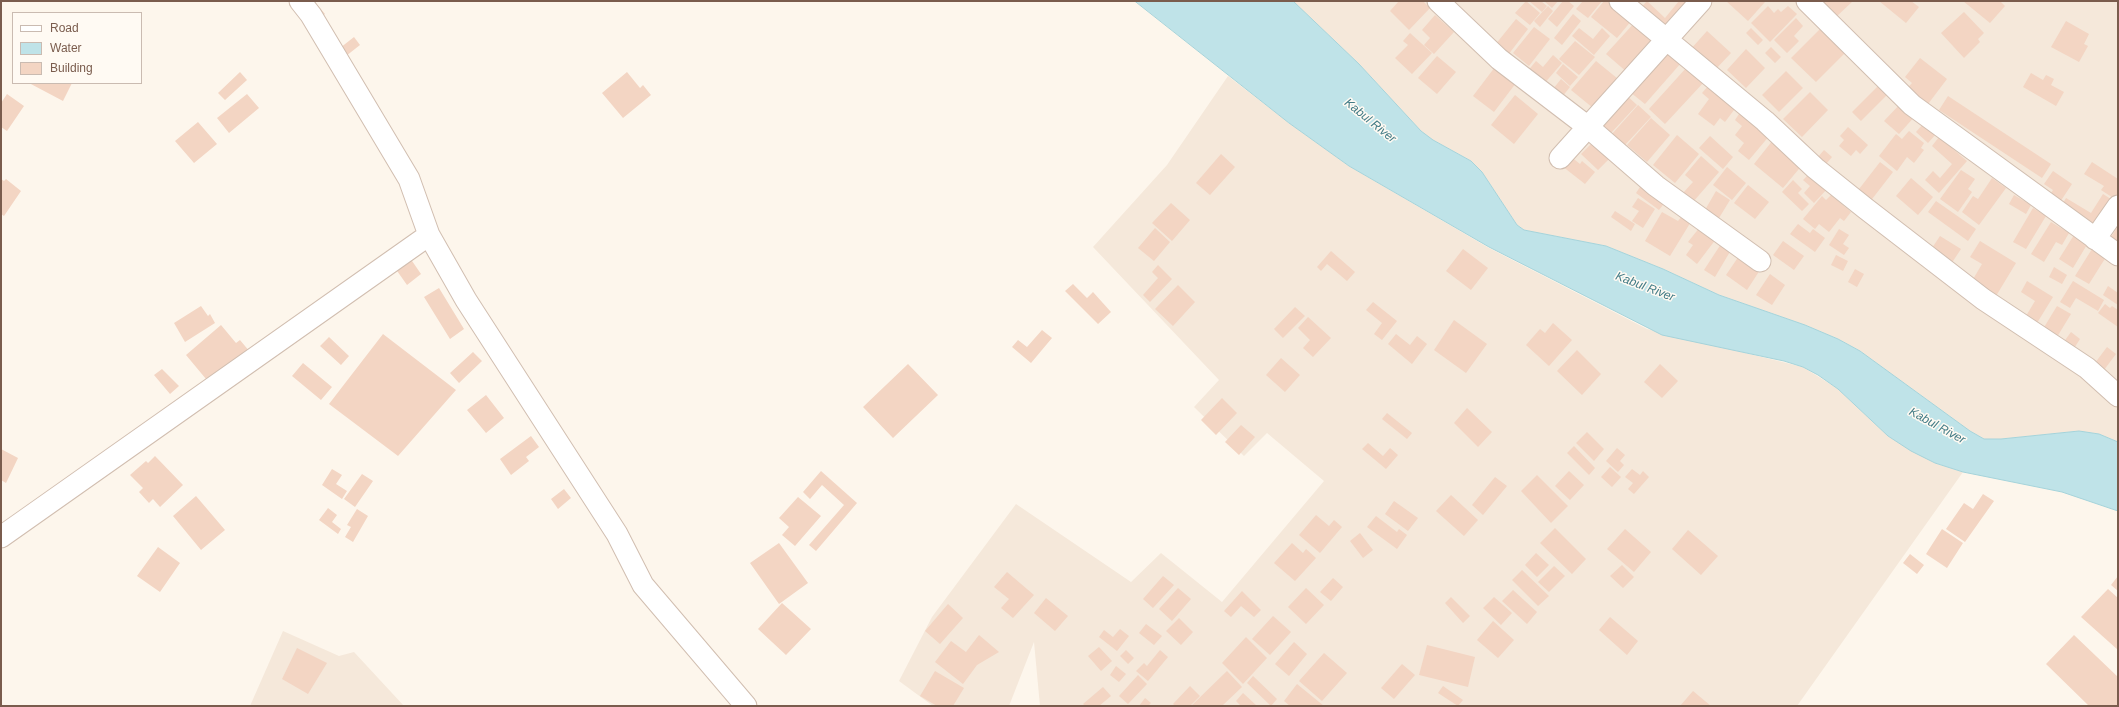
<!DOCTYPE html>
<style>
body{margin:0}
#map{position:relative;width:2119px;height:707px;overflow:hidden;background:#fdf6ec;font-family:Arial,sans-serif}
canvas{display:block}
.frame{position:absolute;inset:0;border:2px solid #7a5c4d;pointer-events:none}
.legend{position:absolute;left:12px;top:12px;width:130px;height:72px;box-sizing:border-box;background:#fffaf3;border:1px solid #cabbb1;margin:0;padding:5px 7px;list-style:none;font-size:12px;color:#7a5c4d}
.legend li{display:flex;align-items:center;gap:8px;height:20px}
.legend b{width:20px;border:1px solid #cabbb1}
</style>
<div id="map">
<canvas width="2119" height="707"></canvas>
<div class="frame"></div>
<ul class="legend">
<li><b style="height:5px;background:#fff"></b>Road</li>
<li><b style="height:11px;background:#bfe3e8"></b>Water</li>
<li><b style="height:11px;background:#f3d5c3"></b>Building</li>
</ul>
</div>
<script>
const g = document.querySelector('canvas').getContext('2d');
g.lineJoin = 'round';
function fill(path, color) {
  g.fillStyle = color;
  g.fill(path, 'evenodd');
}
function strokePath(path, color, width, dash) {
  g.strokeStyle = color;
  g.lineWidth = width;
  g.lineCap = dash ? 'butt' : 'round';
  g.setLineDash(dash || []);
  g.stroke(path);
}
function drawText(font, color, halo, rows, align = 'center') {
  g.font = font + ' Arial,sans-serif';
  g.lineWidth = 3;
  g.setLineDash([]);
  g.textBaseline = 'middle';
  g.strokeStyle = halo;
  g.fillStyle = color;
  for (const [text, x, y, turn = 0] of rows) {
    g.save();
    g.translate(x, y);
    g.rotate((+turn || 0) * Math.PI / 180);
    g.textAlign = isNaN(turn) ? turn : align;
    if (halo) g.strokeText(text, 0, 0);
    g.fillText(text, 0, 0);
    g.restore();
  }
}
const residential = new Path2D(`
 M1293 1H2118V442L2099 434 2079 431 2001 439H1984L1970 431 1860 351 1838 339 1805 325 1719 295 1663 269 1606 246 1524 230 1517 225 1482 172 1471 161 1433 140 1421 131 1359 64Z
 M1228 76 1289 123 1349 166 1489 248 1647 329 1803 367 1838 389 1888 436 1935 463 1963 472 1797 706H1040L1034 642 1009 706H933L899 681 932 617 1016 504 1131 582 1161 553 1222 602 1324 481 1267 433 1244 456 1194 407 1219 380 1093 247 1167 165Z
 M283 631 339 656 354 652 404 706H250Z`);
const water = new Path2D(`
 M1135 1H1293L1359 64 1421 131 1433 140 1471 161 1482 172 1517 225 1524 230 1606 246 1663 269 1719 295 1805 325 1838 339 1860 351 1970 431 1984 439H2001L2079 431 2099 434 2118 442V511L2062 492 1963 472 1935 463 1911 451 1888 436 1838 389 1818 375 1803 367 1784 361 1662 335 1489 247 1349 166 1289 123Z`);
const building = new Path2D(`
 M314 1 325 14 320 18 310 4Z
 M1399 1H1423L1430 8 1409 30 1390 11Z
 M1526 1 1540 13 1530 25 1515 13Z
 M1529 1H1541L1547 6 1542 12Z
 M1544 1H1558L1552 8Z
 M1563 1H1568L1574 6 1557 27 1548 19Z
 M1583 1H1602L1588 18 1576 9Z
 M1604 1H1608L1632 20 1617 38 1591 17Z
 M1647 1 1665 18 1679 1H1686L1689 3 1665 31 1640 9Z
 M1726 1H1764L1765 2 1748 21Z
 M1822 1H1853L1836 17 1821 2Z
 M1879 1H1911L1919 7 1906 23Z
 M1963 1H2000L2005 6 1990 23Z
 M1548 6 1553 11 1540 27 1534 21Z
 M1768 6 1774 13 1778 9 1781 12 1788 6 1797 14 1770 42 1751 23Z
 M1964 12 1984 33 1978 39 1980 42 1964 58 1941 33Z
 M1573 14 1581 21 1562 45 1554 38Z
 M1435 15 1454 32 1434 54 1424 45 1430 38 1422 30Z
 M1796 18 1803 26 1794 36 1799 41 1787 53 1774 40Z
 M1516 19 1528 29 1508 55 1495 45Z
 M1636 21 1657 39 1628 73 1606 54Z
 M2066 21 2089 34 2084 44 2088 46 2079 62 2051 47Z
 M1824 25 1848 50 1816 82 1791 58Z
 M1534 27 1550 39 1529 66 1513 53Z
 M1579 28 1593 39 1602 28 1610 36 1594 55 1572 36Z
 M1751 28 1763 40 1758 45 1746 33Z
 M1707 31 1731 53 1713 72 1690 50Z
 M1410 33 1432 53 1412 74 1395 58 1408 45 1403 41Z
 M354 37 360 45 346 56 340 48Z
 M1575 41 1595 57 1579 75 1559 59Z
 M1771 47 1781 57 1775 63 1765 53Z
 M1746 49 1765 68 1746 88 1727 70Z
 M1667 50 1681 63 1645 104 1630 92Z
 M1553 55 1562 63 1543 85 1527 72 1536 61 1543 67Z
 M1437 56 1456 72 1437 94 1418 78Z
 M1920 58 1947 79 1925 108 1904 92 1912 83 1905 77Z
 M1596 61 1623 83 1598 112 1571 90Z
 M1563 64 1578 77 1570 86 1556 73Z
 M1495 67 1516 83 1494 112 1473 96Z
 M1687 67 1704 82 1665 124 1649 109Z
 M1786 71 1803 88 1779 112 1762 95Z
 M240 72 247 80 225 100 218 93Z
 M627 72 640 88 643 85 651 95 623 118 602 93Z
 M2031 73 2043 80 2046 75 2054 79 2051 85 2064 92 2056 106 2023 87Z
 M1561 79 1570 87 1562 97 1553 89Z
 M29 83H72L63 101Z
 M1881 83 1890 92 1861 121 1852 112Z
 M1710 84 1737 106 1725 122 1720 118 1714 126 1698 114 1709 99 1702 93Z
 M1810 92 1828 110 1802 137 1783 119Z
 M7 94 24 106 7 131 1 127V103Z
 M247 94 259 108 229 133 217 118Z
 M1625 94 1637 105 1611 133 1599 122Z
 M1515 95 1538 114 1514 144 1491 125Z
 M1948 96 2051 164 2042 178 1939 110Z
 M1902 102 1916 115 1899 134 1884 121Z
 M1638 105 1651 117 1624 146 1611 135Z
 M1741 111 1770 135 1749 160 1738 151 1744 143 1735 135 1742 126 1735 120Z
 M1651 118 1670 135 1647 162 1627 145Z
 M198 122 217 144 194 163 175 141Z
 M1924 123 1936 134 1928 143 1916 132Z
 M1848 127 1868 145 1860 154 1856 150 1851 156 1839 146 1844 140 1840 136Z
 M1909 131 1924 143 1921 148 1924 150 1914 163 1907 157 1897 171 1879 156 1896 134 1902 139Z
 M1677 135 1699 154 1675 183 1653 165Z
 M1710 136 1733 157 1723 169 1699 148Z
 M1939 137 1967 161 1939 193 1925 180 1933 171 1940 178 1952 164 1932 146Z
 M1773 140 1803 164 1783 188 1754 164Z
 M1593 142 1610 158 1598 170 1581 154Z
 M1824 150 1832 157 1826 164 1818 157Z
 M1221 154 1235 167 1210 195 1196 183Z
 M1570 156 1580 164 1582 161 1595 172 1585 184 1562 166Z
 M1701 156 1719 172 1693 202 1683 193 1693 182 1685 175Z
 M1880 162 1893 172 1869 203 1856 193Z
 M2092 162 2118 179V201L2101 190 2104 186 2084 174Z
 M1727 167 1746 183 1732 200 1713 185Z
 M1961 170 1975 179 1968 189 1972 192 1958 212 1940 199Z
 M2053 171 2072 184 2058 205 2048 198 2053 190 2044 184Z
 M1811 172 1828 188 1814 203 1804 193 1810 186 1803 180Z
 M1911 178 1933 197 1918 215 1896 196Z
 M1992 178 2006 188 1979 225 1962 212 1973 196 1978 199Z
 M1 179 4 181 6 179 21 191 4 216 1 214Z
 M1793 180 1802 189 1798 193 1809 204 1802 211 1782 192Z
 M1642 184 1666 201 1659 210 1636 193Z
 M1748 185 1769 202 1755 219 1734 203Z
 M1716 191 1730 200 1719 218 1705 210Z
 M2103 194 2114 201 2094 231 2060 208 2066 198 2091 213Z
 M1831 195 1851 212 1844 221 1840 218 1829 232 1819 224 1815 229 1803 219 1822 196 1826 200Z
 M2014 195 2031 205 2026 214 2009 204Z
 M1638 198 1655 209 1643 228 1632 221 1639 211 1632 207Z
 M1936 201 1976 229 1968 241 1928 212Z
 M1171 203 1190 220 1172 241 1152 223Z
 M2033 208 2046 216 2026 249 2013 242Z
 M1615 211 1635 224 1631 231 1611 217Z
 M1662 212 1678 221 1683 215 1692 220 1670 256 1645 241Z
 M2051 222 2069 233 2062 245 2056 242 2044 262 2031 254Z
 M1798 224 1810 233 1813 229 1825 238 1815 252 1790 234Z
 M1700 227 1716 239 1697 264 1686 255 1693 245 1688 242Z
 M1155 228 1170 242 1154 261 1138 248Z
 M2117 228 2118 242H2108Z
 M1839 229 1849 235 1843 244 1849 248 1844 255 1829 245Z
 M2074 235 2088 243 2073 268 2059 259Z
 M1940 236 1961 249 1951 264 1930 251Z
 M1783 241 1804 256 1794 270 1773 255Z
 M1980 241 2016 263 1996 296 1972 281 1982 264 1970 257Z
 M1721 244 1731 250 1715 277 1704 270Z
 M1463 249 1488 268 1471 290 1446 271Z
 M2092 249 2106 257 2089 284 2075 276Z
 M1331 251 1355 272 1347 281 1327 264 1321 271 1317 267Z
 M1836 255 1848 261 1843 271 1831 265Z
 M1739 256 1760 270 1747 290 1726 275Z
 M410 258 421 274 407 285 395 268Z
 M1158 265 1172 279 1150 302 1143 295 1158 278 1152 272Z
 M2054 267 2067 275 2062 284 2049 277Z
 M1855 269 1864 274 1857 287 1848 282Z
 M1770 274 1785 285 1772 305 1756 295Z
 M2027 281 2053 297 2037 323 2026 316 2035 301 2021 292Z
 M2073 281 2104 300 2098 311 2076 298 2070 308 2060 302Z
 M1073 284 1087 298 1093 292 1111 312 1098 324 1065 291Z
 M1178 285 1195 302 1173 326 1155 309Z
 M2108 286 2118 293V305L2103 295Z
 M439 288 464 329 450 339 424 297Z
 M1373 302 1397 321 1382 340 1374 334 1382 323 1366 310Z
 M2105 304 2110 308 2112 306 2118 310V327L2098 313Z
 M201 306 208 316 210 314 215 323 185 342 174 323Z
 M2057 306 2071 314 2057 337 2043 329Z
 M1295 307 1305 316 1283 338 1274 329Z
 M1308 317 1331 338 1313 357 1303 348 1310 340 1298 328Z
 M1454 320 1487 344 1466 373 1434 350Z
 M1553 323 1572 340 1549 366 1526 345 1540 329 1545 333Z
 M221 325 236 343 240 340 250 352 211 385 186 355Z
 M1042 330 1052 338 1031 363 1012 347 1018 340 1027 347Z
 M2071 332 2080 339 2073 350 2063 343Z
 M383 334 456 390 398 456 329 404Z
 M1396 334 1410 345 1417 336 1427 344 1412 364 1388 344Z
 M329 337 349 356 341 365 320 346Z
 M2107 347 2116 354 2104 370 2095 363Z
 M1577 350 1601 374 1582 395 1557 371Z
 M473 352 482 361 459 383 450 373Z
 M1281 358 1300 375 1285 392 1266 375Z
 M303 363 332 387 321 400 292 376Z
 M908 364 938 395 893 438 863 407Z
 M1660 364 1678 381 1662 398 1644 382Z
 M162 369 179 386 170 394 154 375Z
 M486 395 504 418 486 433 467 410Z
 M1222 398 1237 413 1216 435 1201 420Z
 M1467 408 1492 432 1478 447 1454 423Z
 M1387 413 1412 433 1407 439 1382 419Z
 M1241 425 1255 437 1239 455 1225 442Z
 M1587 432 1604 449 1594 461 1576 443Z
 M531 436 539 447 526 457 529 461 511 475 500 459Z
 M1368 443 1383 456 1390 448 1398 455 1386 469 1362 449Z
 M1574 446 1595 468 1589 475 1567 453Z
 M1617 448 1625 455 1620 461 1624 465 1618 472 1606 461Z
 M1 449 18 458 6 483 1 480Z
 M155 456 183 485 160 507 153 499 149 503 139 492 143 488 130 475 146 461 148 463Z
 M1610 467 1621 477 1612 487 1601 477Z
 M332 469 342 475 336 484 347 491 342 499 322 485Z
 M1632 469 1640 475 1643 471 1649 477 1634 494 1628 489 1633 483 1625 477Z
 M821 471 857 503 816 551 809 545 844 505 822 485 810 499 803 492Z
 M1569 471 1584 485 1570 500 1555 486Z
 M362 474 373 481 355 507 344 499Z
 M1537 475 1568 506 1551 523 1521 491Z
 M1495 477 1507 486 1483 515 1472 505Z
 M564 489 571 498 558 509 551 499Z
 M1983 494 1994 501 1965 542 1946 529 1964 503 1973 509Z
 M1451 495 1478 520 1464 536 1436 511Z
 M196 496 225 530 201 550 173 516Z
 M798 497 821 516 795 546 782 535 789 527 779 518Z
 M1394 501 1418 518 1408 531 1385 514Z
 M328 508 337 515 332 522 341 529 338 534 319 520Z
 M357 509 368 516 353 542 345 537 351 527 347 525Z
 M1316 515 1329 526 1334 520 1342 527 1320 553 1299 535Z
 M1376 516 1397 532 1399 529 1407 535 1397 549 1367 527Z
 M1555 528 1586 559 1572 574 1540 543Z
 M1625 529 1651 552 1634 572 1607 549Z
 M1942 529 1963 543 1947 568 1926 554Z
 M1688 530 1718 556 1701 575 1672 549Z
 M1360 533 1373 550 1363 558 1350 541Z
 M779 543 808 583 779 604 750 563Z
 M1292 543 1303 553 1306 549 1316 558 1295 581 1274 563Z
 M158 547 180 563 160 592 137 576Z
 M1536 553 1549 565 1537 577 1525 565Z
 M1910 554 1924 565 1917 574 1903 563Z
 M1622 565 1634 577 1623 588 1610 576Z
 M1554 566 1565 576 1549 592 1538 582Z
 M1522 570 1549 596 1538 606 1512 580Z
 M1007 572 1034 595 1013 618 1001 608 1009 599 994 587Z
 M1163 576 1174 585 1153 608 1143 599Z
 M2118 576V591L2111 585Z
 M1333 578 1343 587 1331 601 1320 592Z
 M1178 588 1191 599 1172 621 1159 609Z
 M1306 588 1324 605 1306 624 1288 607Z
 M2108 589 2118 598V650L2081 617Z
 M1513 590 1537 612 1527 624 1502 601Z
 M1242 591 1261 610 1254 617 1241 606 1231 617 1224 611Z
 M1451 597 1470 616 1463 623 1445 603Z
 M1494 597 1512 613 1501 625 1483 608Z
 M1046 598 1068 616 1055 631 1034 613Z
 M782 603 811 629 786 655 758 629Z
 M948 604 963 618 940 644 925 631Z
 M1273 616 1291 632 1270 655 1252 639Z
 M1610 617 1638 641 1627 655 1599 630Z
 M1179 618 1193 632 1181 645 1166 631Z
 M1493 621 1514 640 1498 658 1477 640Z
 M1146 624 1162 636 1154 645 1139 633Z
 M1120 629 1129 636 1117 651 1099 637 1104 630 1113 637Z
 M979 635 999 652 977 665 963 684 935 662 951 641 966 652Z
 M2074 635 2118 677V706H2089L2046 664Z
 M1246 637 1267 658 1243 684 1222 663Z
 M1294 642 1307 654 1289 676 1275 664Z
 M1427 645 1475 657 1468 687 1419 675Z
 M1099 647 1112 661 1101 671 1088 656Z
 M297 648 327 663 308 694 282 679Z
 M1126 650 1134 658 1128 664 1120 656Z
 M1160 650 1168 657 1148 681 1136 671 1144 663 1147 666Z
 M1324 653 1347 673 1322 701 1299 681Z
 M1402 664 1415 675 1394 699 1381 688Z
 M1116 666 1126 674 1119 682 1110 675Z
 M935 671 964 688 953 706H937L920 696Z
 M1227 671 1242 687 1222 706H1191Z
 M1138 675 1147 684 1128 704 1119 696Z
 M1253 676 1277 699 1271 706 1247 683Z
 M1297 684 1324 706H1290L1284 701Z
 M1190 686 1200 696 1190 706H1175L1173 704Z
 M1443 686 1463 700 1458 706 1438 693Z
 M1103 687 1111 696 1099 706H1085L1083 704Z
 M1693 691 1711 706H1680Z
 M1243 693 1257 706H1241L1236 701Z
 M1145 698 1151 703 1148 706H1139Z`);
const minor = new Path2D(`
 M300 1 311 15 409 179 429 235 466 300 617 534 643 585 746 706
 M1438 1 1499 59 1588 127 1656 186 1760 261
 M1620 1 1765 121 1815 168 1865 208 1983 299 2087 368 2118 396
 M1807 1 1912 105 2118 255
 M1560 158 1701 1
 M2095 239 2118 206
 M1 537 429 235`);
const waterNames = [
 ["Kabul River",1370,121,39],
 ["Kabul River",1645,287,21],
 ["Kabul River",1937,426,29]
];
fill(residential, '#f5e8da');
fill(water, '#bfe3e8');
strokePath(water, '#a5d3da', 1);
fill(building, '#f3d5c3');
strokePath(minor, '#d1beb0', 23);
strokePath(minor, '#fff', 21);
drawText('italic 12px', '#437c86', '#fffaf3', waterNames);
</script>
